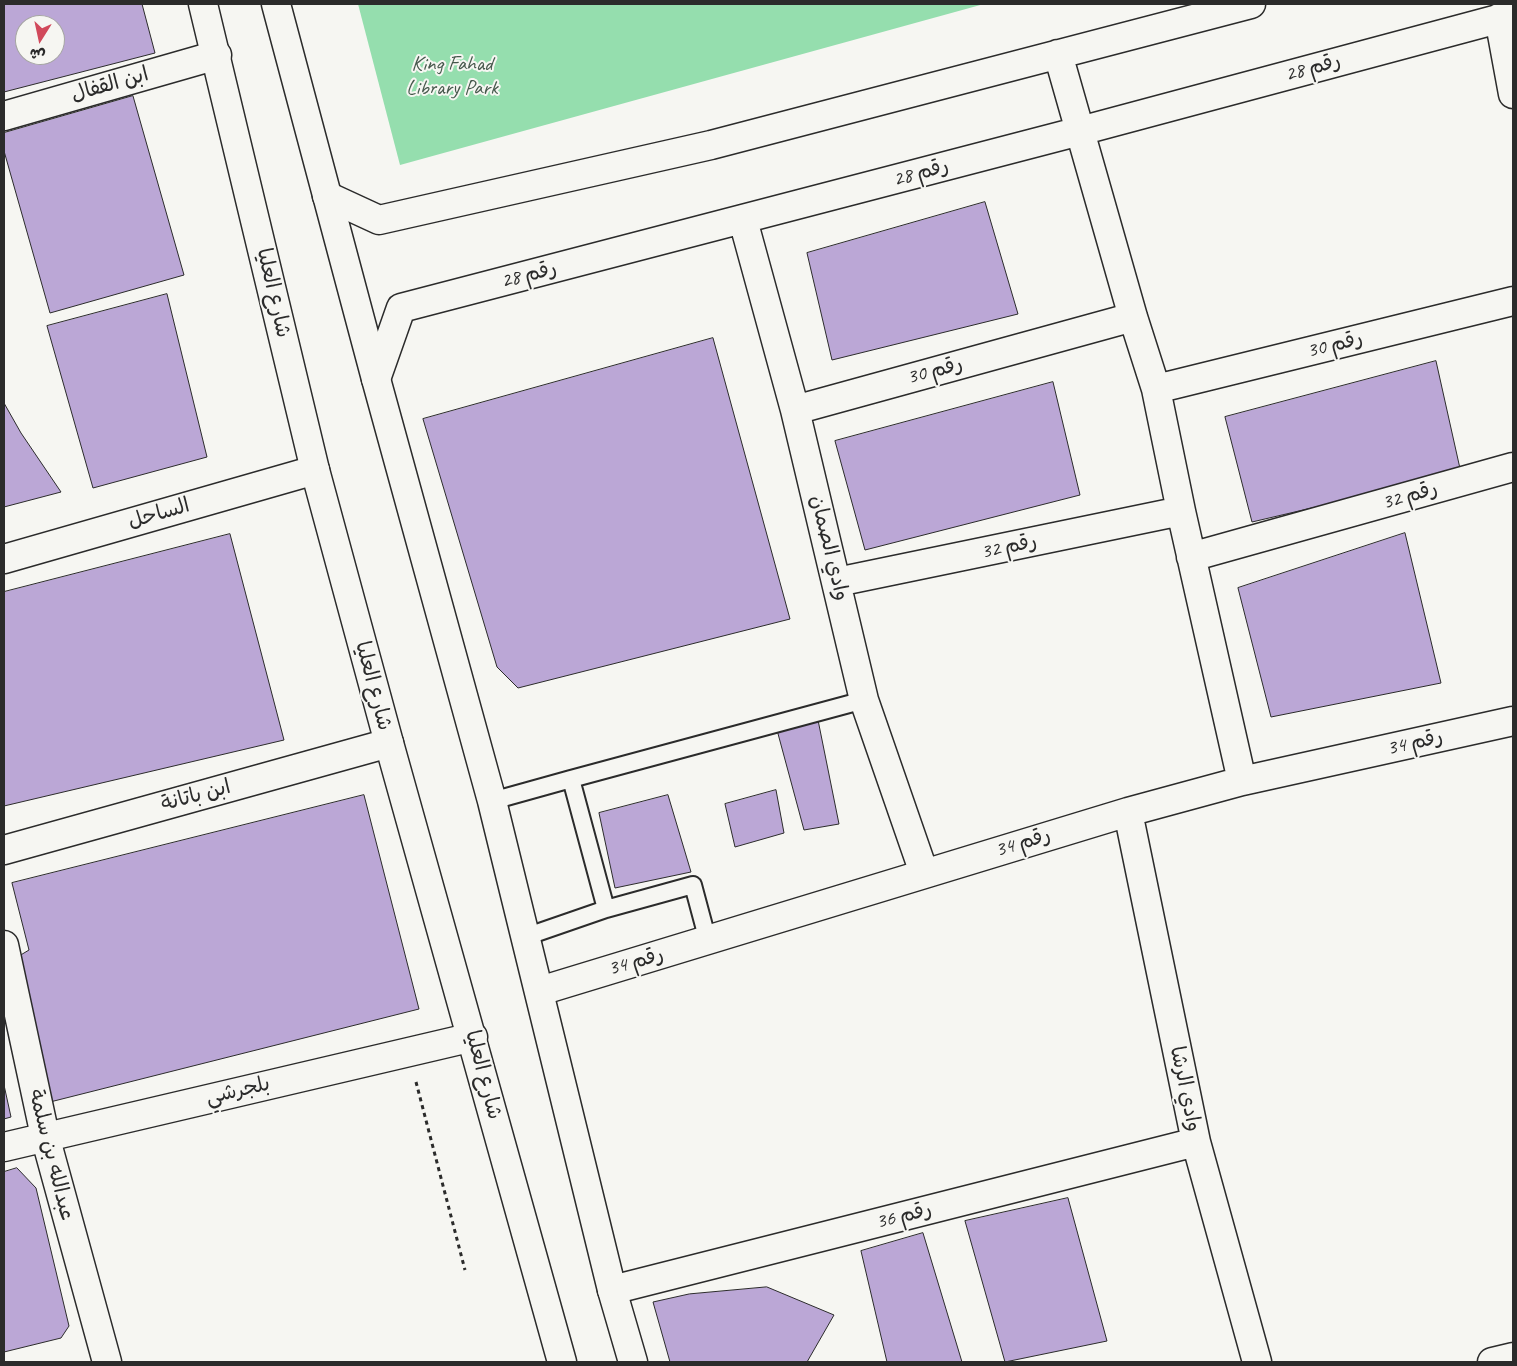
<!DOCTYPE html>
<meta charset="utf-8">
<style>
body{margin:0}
#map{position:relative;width:1517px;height:1366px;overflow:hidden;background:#f6f6f2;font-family:Caveat,"Playpen Sans Arabic",sans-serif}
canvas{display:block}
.frame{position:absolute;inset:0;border:5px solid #2b2b2b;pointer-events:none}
.north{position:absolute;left:15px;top:15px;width:50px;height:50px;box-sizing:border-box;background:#f6f6f2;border:1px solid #a5a5a2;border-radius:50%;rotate:190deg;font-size:14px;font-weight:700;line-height:20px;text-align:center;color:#2b2b2b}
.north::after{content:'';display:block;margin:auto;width:18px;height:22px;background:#d1495b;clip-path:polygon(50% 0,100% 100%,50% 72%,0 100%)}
</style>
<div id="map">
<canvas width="1517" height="1366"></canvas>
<div class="frame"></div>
<div class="north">ش</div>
</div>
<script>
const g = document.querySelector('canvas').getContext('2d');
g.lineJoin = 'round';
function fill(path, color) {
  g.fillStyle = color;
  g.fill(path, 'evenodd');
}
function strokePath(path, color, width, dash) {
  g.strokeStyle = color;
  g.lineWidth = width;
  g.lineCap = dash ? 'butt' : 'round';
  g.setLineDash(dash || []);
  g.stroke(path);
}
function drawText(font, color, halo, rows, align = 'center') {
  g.font = font + ' Caveat,"Playpen Sans Arabic",sans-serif';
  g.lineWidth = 4;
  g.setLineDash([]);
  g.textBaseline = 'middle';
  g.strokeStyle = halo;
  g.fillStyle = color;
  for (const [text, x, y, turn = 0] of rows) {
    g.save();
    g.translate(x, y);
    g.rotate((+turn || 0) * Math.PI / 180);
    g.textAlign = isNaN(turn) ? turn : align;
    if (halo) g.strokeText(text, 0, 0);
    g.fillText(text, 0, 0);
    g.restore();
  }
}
const green = new Path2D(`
 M358 4H984L400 165Z`);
const building = new Path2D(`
 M4 4H142L155 53 4 92ZM25 25H55V55H25Z
 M133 96 184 275 50 313 4 151V133Z
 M985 202 1018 314 832 360 807 253Z
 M167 294 207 457 93 488 47 326Z
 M713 338 790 619 518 688 497 667 423 419Z
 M1436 361 1461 473 1252 522 1225 417Z
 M1053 382 1080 495 865 550 835 441Z
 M4 403 21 433 61 492 4 507Z
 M1405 533 1441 683 1271 717 1238 588Z
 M230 534 284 740 4 806V592Z
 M818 720 839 824 804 830 777 730Z
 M776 790 784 833 735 847 725 804Z
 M364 795 419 1009 50 1102 14 959 29 950 12 883Z
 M668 795 691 872 615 888 599 813Z
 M4 1085 11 1117 4 1119Z
 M17 1168 36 1188 69 1326 61 1338 4 1352V1172Z
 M1068 1198 1107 1341 1005 1362 965 1221Z
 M923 1233 962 1362H887L861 1251Z
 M767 1287 834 1315 807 1362H670L653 1302 689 1294Z`);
const path = new Path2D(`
 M416 1082 465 1270`);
const service = new Path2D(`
 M571 779 864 700
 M492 801 571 779 606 909
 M525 937 606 909 693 885 708 941`);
const minor = new Path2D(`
 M1499 18 1513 94
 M1058 54 1133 317 1156 389 1181 511 1242 781
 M4 116 217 55
 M327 196 379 220 711 145 1251 4
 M743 220 795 410 864 700 924 873
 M376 379 401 308 1080 131 1513 15
 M1156 389 1513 301
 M795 410 1133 317
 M1191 557 1513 467
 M4 559 315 470
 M837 582 1181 511
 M1128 812 1196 1142 1257 1362
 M4 850 389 743
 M4 945 45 1136 107 1362
 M540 991 1128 812 1242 781 1513 721
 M4 1147 473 1037
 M612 1290 1196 1142`);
const tertiary = new Path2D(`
 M1492 1362 1513 1357`);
const primary = new Path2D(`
 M203 4 315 470 389 743 562 1362
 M276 4 376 379 492 801 612 1290 633 1362`);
const parkNames = [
 ["King Fahad",452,64],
 ["Library Park",452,88]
];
const streetNames = [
 ["رقم 28",1313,68,-15],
 ["ابن القفال",110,85,-16],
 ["رقم 28",921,173,-15],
 ["رقم 28",529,275,-14],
 ["شارع العليا",273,293,77],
 ["رقم 30",1335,345,-14],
 ["رقم 30",935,371,-15],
 ["رقم 32",1410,496,-16],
 ["الساحل",159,514,-16],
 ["رقم 32",1009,547,-12],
 ["وادي الصمان",829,548,76],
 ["شارع العليا",373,686,75],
 ["رقم 34",1415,743,-13],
 ["ابن باتانة",196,796,-15],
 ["رقم 34",1023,843,-17],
 ["رقم 34",636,962,-16],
 ["شارع العليا",483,1075,75],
 ["وادي الرشا",1185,1089,78],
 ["بلجرشي",238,1091,-13],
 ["عبدالله بن سلمة",51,1155,76],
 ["رقم 36",904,1216,-14]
];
fill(green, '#95deae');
fill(building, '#bba7d6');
strokePath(building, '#2b2b2b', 1);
strokePath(service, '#2b2b2b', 20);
strokePath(minor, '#2b2b2b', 31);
strokePath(tertiary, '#2b2b2b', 31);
strokePath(primary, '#2b2b2b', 31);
strokePath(path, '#2b2b2b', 3, [4, 4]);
strokePath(service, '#f6f6f2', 16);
strokePath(minor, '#f6f6f2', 28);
strokePath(tertiary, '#f6f6f2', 28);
strokePath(primary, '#f6f6f2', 28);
drawText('21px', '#46584c', '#f6f6f2', parkNames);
drawText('21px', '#2b2b2b', '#f6f6f2', streetNames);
</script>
